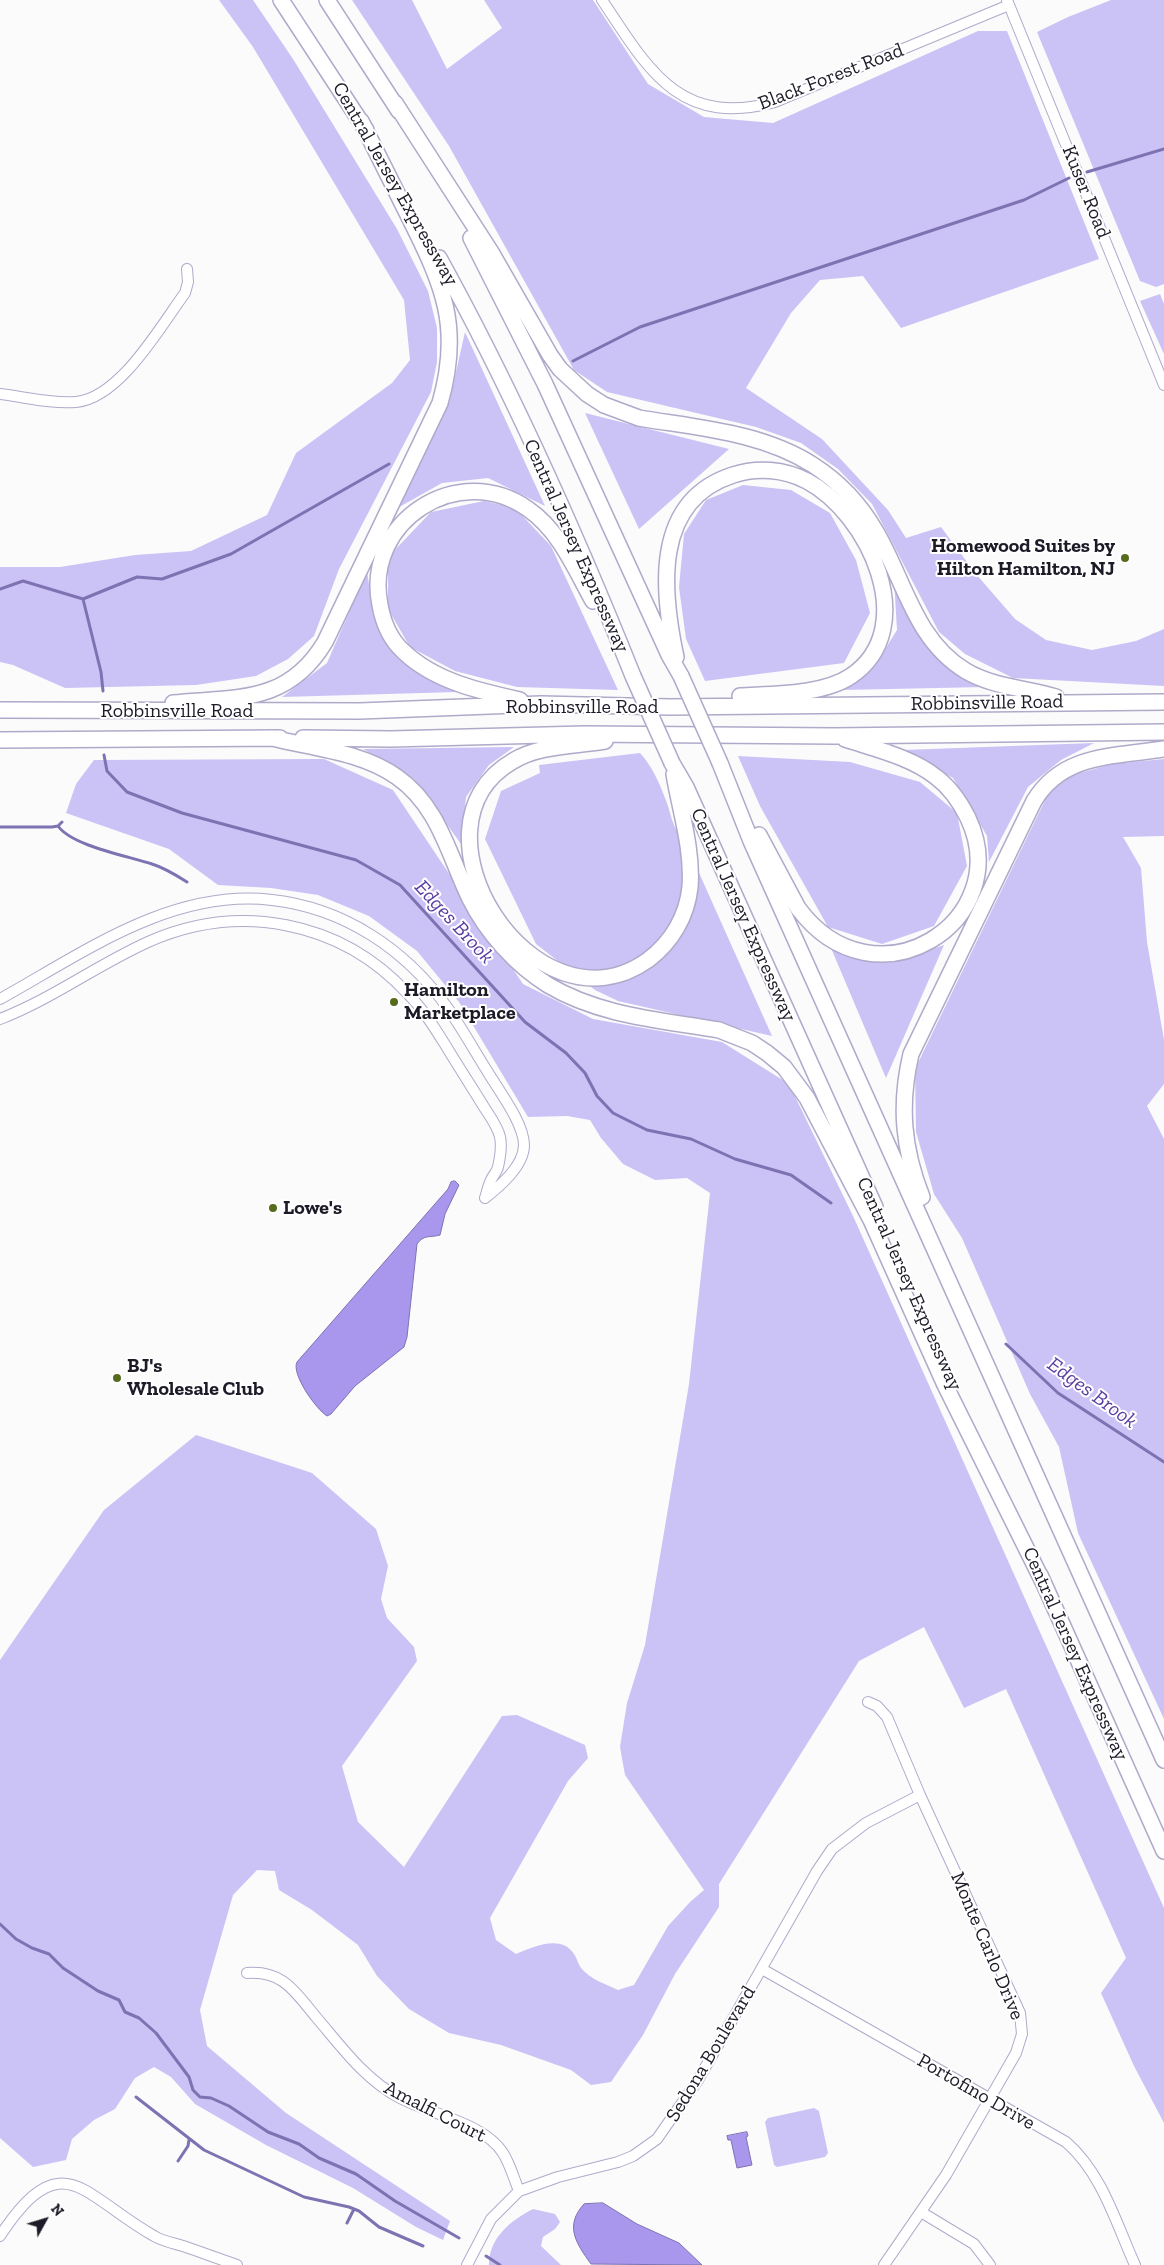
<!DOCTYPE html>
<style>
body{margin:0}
#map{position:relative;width:1164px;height:2265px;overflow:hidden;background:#fbfbfb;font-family:"Zilla Slab",serif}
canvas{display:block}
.north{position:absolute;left:20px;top:2195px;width:50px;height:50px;-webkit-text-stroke:4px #fff;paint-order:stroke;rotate:51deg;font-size:14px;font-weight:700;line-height:20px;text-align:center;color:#1d1b27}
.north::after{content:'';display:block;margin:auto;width:18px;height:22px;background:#1d1b27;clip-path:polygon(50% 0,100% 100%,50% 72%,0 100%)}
</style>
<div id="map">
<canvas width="1164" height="2265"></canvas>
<div class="north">N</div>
</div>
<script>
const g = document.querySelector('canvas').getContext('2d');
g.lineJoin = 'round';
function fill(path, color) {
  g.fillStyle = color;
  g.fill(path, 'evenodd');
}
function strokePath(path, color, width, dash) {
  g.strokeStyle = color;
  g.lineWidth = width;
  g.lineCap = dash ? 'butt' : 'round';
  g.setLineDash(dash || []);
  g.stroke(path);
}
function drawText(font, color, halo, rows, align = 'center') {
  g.font = font + ' "Zilla Slab",serif';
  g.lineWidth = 4;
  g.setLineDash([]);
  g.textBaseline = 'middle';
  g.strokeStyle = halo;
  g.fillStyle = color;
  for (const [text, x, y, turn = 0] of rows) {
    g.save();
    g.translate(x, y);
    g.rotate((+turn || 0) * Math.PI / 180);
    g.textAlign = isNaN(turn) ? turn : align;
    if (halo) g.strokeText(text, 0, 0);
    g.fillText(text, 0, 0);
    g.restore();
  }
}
const green = new Path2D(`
 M219 0H253L293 59 397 229 428 291 437 328V362L431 392 339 569 314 636 288 659 256 676 196 685 65 688 13 665 0 662V567H60L135 555 191 551 267 515 296 453 392 383 410 360 404 300 253 47Z
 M352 0H412L447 69 502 28 484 0H593L648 84 704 117 773 123 978 31H1007L1099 259 901 328 863 276 820 280 791 313 746 388 822 439 888 510 906 538 941 527 976 574 1015 619 1046 640 1092 650 1136 641 1164 629V686L1013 678 965 654 939 632 872 504 838 469 801 443 756 427 607 392 574 370 449 146Z
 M1111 0H1164V284L1156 287 1140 281 1037 32 1068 17Z
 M1160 294 1164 304V354L1140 301Z
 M465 332 545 506 488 478 442 483 394 510 449 403Z
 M585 413 729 449 639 529Z
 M743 485 791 490 830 513 856 560 870 613 844 663 705 681 686 639 679 587 684 534 706 500Z
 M484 501 515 508 551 546 618 690 517 687 455 671 410 647 388 609V557L431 512Z
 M367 571C371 596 373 626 389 648 404 667 436 680 457 692L282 697 327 663Z
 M894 579 920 638 951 666 984 687 841 690 874 667 897 630Z
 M1094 743 1061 760 1028 787 989 862 987 836 953 778 903 750Z
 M514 747 489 765 466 797 461 844 414 779 363 749Z
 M640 753C652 766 659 782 665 798 671 811 671 827 683 837L772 1036 618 1001 595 990 536 944 485 839 501 791 540 773 539 765Z
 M738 756 850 762 920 782 957 813 967 866 934 926 882 944 828 927 760 806Z
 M324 759 393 790 523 984 593 1019 722 1042 789 1084 853 1216 1164 1908V2123L1134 2066 1101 1993 1126 1958 1006 1689 964 1708 924 1627 859 1661 719 1884V1907L675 1974 643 2035 611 2082 591 2085 571 2070 501 2045 449 2033 409 2009 377 1976 358 1945 312 1910 279 1890 275 1871 257 1870 233 1895 200 2010 207 2046 286 2113 450 2221 443 2240 416 2227 353 2188 266 2145 195 2104 171 2077 154 2067 135 2078 115 2109 94 2120 72 2139 66 2160 33 2167 0 2138V1660L104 1510 196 1435 312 1473 376 1529 388 1566 381 1599 387 1618 414 1647 417 1661 342 1766 358 1822 404 1867 502 1716 517 1715 585 1745 588 1758 568 1781 490 1918 496 1940 516 1954C533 1947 561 1934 574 1954 577 1958 578 1964 581 1968 590 1979 605 1984 618 1990L634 1985 668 1926 690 1902 704 1890 625 1775 620 1747 627 1703 645 1645 689 1384 710 1193 687 1178 655 1180 623 1164 601 1138 590 1120 567 1116 528 1117 459 1002 417 951 369 916 318 895 271 888 218 885 169 849 66 813 76 784 94 760Z
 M1164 759V836L1123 837 1141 868 1147 942 1164 1040V1084L1147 1106 1164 1139V1719L1078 1533 1059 1447 1030 1394 962 1238 934 1194 916 1132 915 1069 1049 792 1069 776 1112 764Z
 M944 945 886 1078 831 948 862 960 902 959Z
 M814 2108 819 2111 828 2153 825 2157 777 2167 774 2165 765 2122 768 2118Z
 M533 2209 555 2214 560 2222 555 2229 543 2237 541 2246 561 2265H489C489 2238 510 2221 533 2209Z`);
const water = new Path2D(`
 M455 1181 459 1185 445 1214 440 1235C430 1238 424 1234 417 1244L407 1337 404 1347 355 1386 331 1414 327 1416C316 1409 291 1374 297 1362L448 1189 451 1182Z
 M747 2132 748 2136 746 2137 752 2165 737 2168 731 2140H728L727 2136Z
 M603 2203 637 2224 679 2243 702 2265 591 2264C576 2243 564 2226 584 2204Z`);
const stream = new Path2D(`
 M1087 172 1164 149
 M573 361 640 327 1024 200 1069 178
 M0 589 23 581 83 599
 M83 599 137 577 162 579 231 554 389 464
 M83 599 101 672 103 691
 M104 755 107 771 127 792 182 813 356 860 400 885 525 1022 566 1053 585 1073 597 1096 613 1113 647 1130 691 1139 735 1159 791 1175 831 1203
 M58 826C72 846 128 856 152 864 165 868 176 875 187 882
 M0 827H52L58 826 62 822
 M1006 1344 1058 1393 1164 1462
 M0 1924 16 1939 32 1948 49 1954 63 1968 98 1991 119 2000 125 2012 139 2018 156 2033 189 2077 193 2090 200 2097 211 2098 229 2106 268 2132 299 2144 319 2158 356 2174 395 2201 459 2238
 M136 2097 204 2150 304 2197 349 2207 359 2211 379 2227 423 2246
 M178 2161 188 2146 189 2140
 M347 2223 354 2209
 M486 2256 500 2265`);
const minor = new Path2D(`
 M602 0C648 69 679 128 775 102L1009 5
 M1007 0 1164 385
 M0 394C25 397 51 404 76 402 120 398 160 327 185 293L188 282 187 269
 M0 999C83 953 172 888 272 900 344 908 405 949 447 1007 462 1028 475 1052 489 1074 500 1092 524 1124 524 1145 524 1166 500 1186 485 1198
 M0 1019C52 999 97 965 148 942 238 902 340 920 408 994 423 1009 434 1027 446 1046 458 1066 471 1086 484 1107 489 1115 498 1127 500 1137 502 1146 500 1158 498 1167 497 1172 493 1175 491 1180 488 1186 487 1192 485 1198
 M868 1702 877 1706 887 1717 920 1795 1020 2013 1022 2034 1016 2053 946 2175 884 2265
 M762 1969 1066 2142C1102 2173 1116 2223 1135 2265
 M247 1973C283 1970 295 1992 316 2017 341 2046 365 2080 400 2098 430 2114 484 2123 503 2153 510 2164 514 2179 519 2191
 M921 2212 974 2244 990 2265
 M0 2236C62 2142 82 2195 154 2236 162 2241 173 2243 183 2246 201 2252 219 2259 237 2265
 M467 2265 491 2219 519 2191 558 2177 618 2162 633 2156 657 2139 698 2080 817 1871 832 1849 866 1823 920 1795`);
const highway = new Path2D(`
 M281 0 366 130
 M327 0 399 111
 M395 103 491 252 550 355 560 369 587 394 604 405 639 418C698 428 761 432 813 465 838 481 860 504 875 530 904 578 914 640 966 671 993 687 1026 688 1056 697
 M471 238 545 384 669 655 681 676
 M439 258C513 392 576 534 633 676
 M676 657C662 592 652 501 733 475 757 467 784 469 807 481 868 513 922 628 851 676 823 695 773 694 740 696
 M520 700C479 691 434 681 403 651 390 639 383 622 380 605 363 521 459 460 528 509 560 531 575 569 593 601
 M173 703C237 697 288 704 325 642L440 403C462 327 443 285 409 217 393 185 377 153 361 121
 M0 710 360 711 541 704 670 707 1164 702
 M272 738C313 748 362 752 397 777 439 806 449 856 470 899 487 933 516 965 548 985 600 1016 661 1020 719 1030L752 1043 767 1053 784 1067 807 1098 871 1220 945 1385 1044 1584
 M303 738 391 739 584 734 834 736 1164 732
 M0 740 280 738
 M605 741C575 746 539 745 513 761 398 827 534 1041 648 960 672 942 687 916 690 887 693 850 680 810 674 774
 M672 763 686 787 875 1207
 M720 763 751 841 1164 1760
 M759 835 798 908C875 1012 1017 921 968 818 960 802 951 788 936 777 911 757 875 749 845 739
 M922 1197C903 1149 899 1105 911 1054L1034 801C1063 753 1114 757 1164 749
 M1040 1575 1164 1851`);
const highwayBridge = new Path2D(`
 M633 676 672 763
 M681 676 720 763`);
const markers = [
 [1125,558,5,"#566c1c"],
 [394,1002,5,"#566c1c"],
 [273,1208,5,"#566c1c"],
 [117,1378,5,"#566c1c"]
];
const streetNames = [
 ["Black Forest Road",831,77,-21],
 ["Central Jersey Expressway",395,184,60],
 ["Kuser Road",1086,192,68],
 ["Central Jersey Expressway",576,546,66],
 ["Robbinsville Road",987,703,-1],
 ["Robbinsville Road",582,707],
 ["Robbinsville Road",177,711],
 ["Central Jersey Expressway",743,915,66],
 ["Central Jersey Expressway",909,1284,66],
 ["Central Jersey Expressway",1075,1654,66],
 ["Monte Carlo Drive",987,1946,67],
 ["Sedona Boulevard",711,2054,-59],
 ["Portofino Drive",976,2092,30],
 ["Amalfi Court",435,2112,27]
];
const poiNames = [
 ["Homewood Suites by",1115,546,"right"],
 ["Hilton Hamilton, NJ",1115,569,"right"],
 ["Hamilton",404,990],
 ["Marketplace",404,1013],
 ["Lowe's",283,1208],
 ["BJ's",127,1366],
 ["Wholesale Club",127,1389]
];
const waterNames = [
 ["Edges Brook",454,922,47],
 ["Edges Brook",1092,1393,36]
];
fill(green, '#cbc2f6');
fill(water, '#a897ed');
strokePath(water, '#7e72b2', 1);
strokePath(stream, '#7e72b2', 3);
strokePath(minor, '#afaaca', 12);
strokePath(highway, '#afaaca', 18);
strokePath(minor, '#fff', 10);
strokePath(highway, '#fff', 15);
strokePath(highwayBridge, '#afaaca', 18, []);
strokePath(highwayBridge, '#fff', 15);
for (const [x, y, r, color] of markers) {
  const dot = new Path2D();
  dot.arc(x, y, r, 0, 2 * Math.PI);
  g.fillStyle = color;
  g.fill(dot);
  strokePath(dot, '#fff', 2);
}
drawText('20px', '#1d1b27', '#fff', streetNames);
drawText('bold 20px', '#1d1b27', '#fff', poiNames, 'left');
drawText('italic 21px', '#5a3da1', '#fff', waterNames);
</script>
